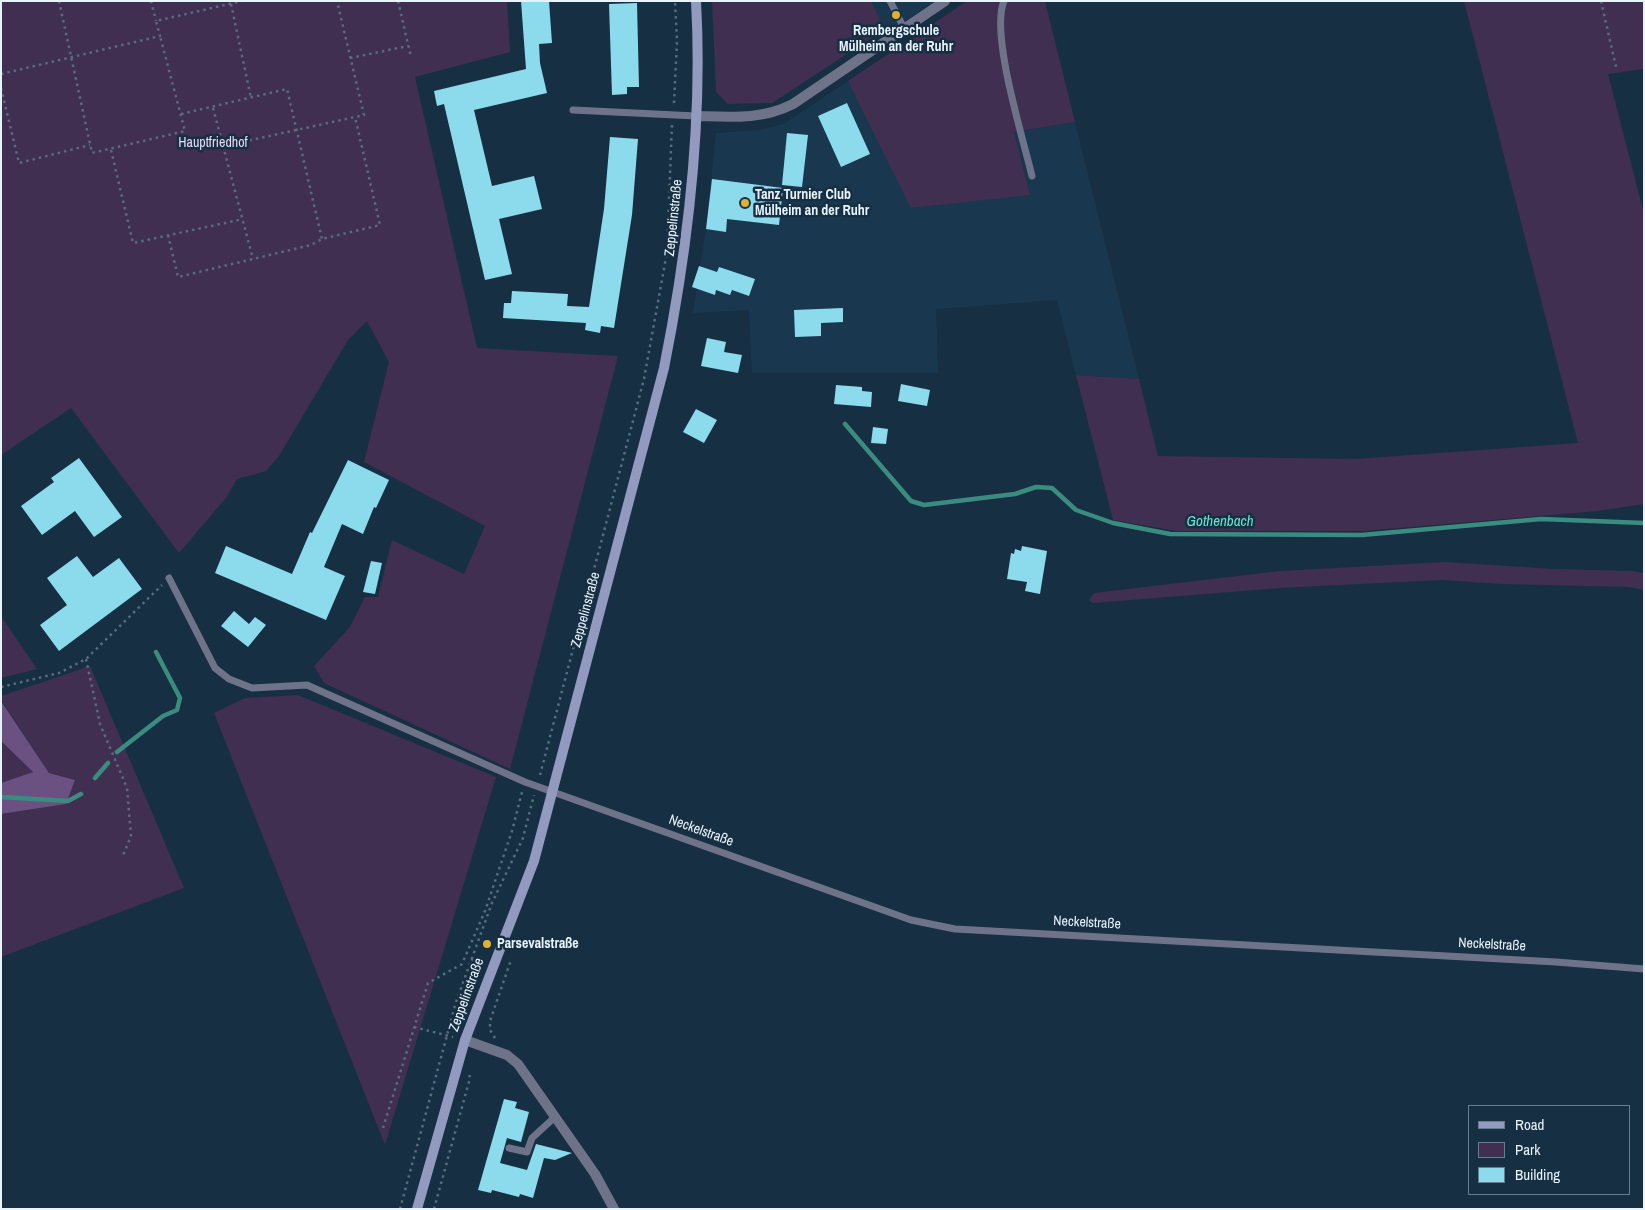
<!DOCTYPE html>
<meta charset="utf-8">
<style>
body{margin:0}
#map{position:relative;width:1645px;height:1210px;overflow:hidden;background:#172f42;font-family:"Archivo Narrow",sans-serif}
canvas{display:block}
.frame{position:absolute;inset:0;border:2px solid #e7f3fd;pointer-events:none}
.legend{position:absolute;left:1468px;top:1105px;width:162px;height:90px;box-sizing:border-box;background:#172f42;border:1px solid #6a7d8d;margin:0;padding:6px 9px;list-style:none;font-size:15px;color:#e7f3fd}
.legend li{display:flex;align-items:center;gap:10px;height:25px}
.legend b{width:25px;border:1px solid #6a7d8d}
</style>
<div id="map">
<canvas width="1645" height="1210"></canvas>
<div class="frame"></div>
<ul class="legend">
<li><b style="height:6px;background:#939ac0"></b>Road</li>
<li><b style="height:14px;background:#402f50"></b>Park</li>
<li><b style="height:14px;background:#8cdbec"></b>Building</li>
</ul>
</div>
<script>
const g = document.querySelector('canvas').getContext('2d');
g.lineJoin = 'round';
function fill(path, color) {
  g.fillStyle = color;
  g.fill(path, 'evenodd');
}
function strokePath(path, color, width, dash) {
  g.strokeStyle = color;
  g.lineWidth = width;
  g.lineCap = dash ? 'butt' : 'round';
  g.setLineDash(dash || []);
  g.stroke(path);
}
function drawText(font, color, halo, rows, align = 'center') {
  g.font = font + ' "Archivo Narrow",sans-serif';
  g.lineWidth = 5;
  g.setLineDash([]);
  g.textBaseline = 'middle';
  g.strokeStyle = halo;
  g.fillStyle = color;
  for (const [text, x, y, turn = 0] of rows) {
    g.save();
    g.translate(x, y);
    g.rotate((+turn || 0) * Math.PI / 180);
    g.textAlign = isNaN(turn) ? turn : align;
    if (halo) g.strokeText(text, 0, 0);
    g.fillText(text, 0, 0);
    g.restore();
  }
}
const built = new Path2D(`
 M871 1H935L887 33Z
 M848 81 912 208 1030 194 1014 132 1075 122 1139 379 1076 375 1057 300 936 309 938 373H752L749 310 693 313 706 229 716 133 759 130 784 124Z`);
const green = new Path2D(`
 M1 1H507L510 52 415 77 477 348 618 356 510 769 324 683 314 666 350 627 365 597H378L392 540 464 574 485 526 364 462 389 362 367 321 348 340 279 456 266 471 237 479 226 498 179 553 71 408 1 455Z
 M712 1H871L885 29 772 103 728 104 716 92Z
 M967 1H1045L1075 122 1014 132 1030 195 911 208 848 81Z
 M1464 1H1644V69L1608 74 1644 214V504L1598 511 1364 531H1177L1113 520 1076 375 1139 379 1158 456 1355 459 1578 443Z
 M1445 562 1554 569 1632 571 1644 573V590L1629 587 1501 584 1442 580 1280 588 1093 603 1089 600 1094 593 1280 571Z
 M1 616 37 669 1 678Z
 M90 666 184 888 1 957V814L66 804 75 780 49 773 1 700V696Z
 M298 695 496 777 385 1145 214 713 245 698Z
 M1 741 33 772 1 783Z`);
const forest = new Path2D(`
 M1 701 49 773 75 780 66 804 1 814V783L33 772 1 741Z`);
const stream = new Path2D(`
 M845 424 911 501 924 505 1015 494 1036 487 1052 488 1076 510 1113 523 1170 534 1362 535 1541 519 1644 523
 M117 752 163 716 177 710 180 698 156 652
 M95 778 108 763
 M1 797 68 801 81 794`);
const building = new Path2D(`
 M521 1H549L552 43 539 44 540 63 547 93 474 110 492 186 534 176 542 209 499 219 512 274 485 280 444 104 437 106 434 91 526 69Z
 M637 3 639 87H627V94L612 95 609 4Z
 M847 103 870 154 841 167 818 116Z
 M787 133 808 135 802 187 782 185Z
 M610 137 638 139 632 215 614 328 601 326 600 333 585 330 586 323 503 318 504 303H511L512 291 568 294 567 306 589 307 604 209Z
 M712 179 783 188 779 225 727 219 726 232 706 229Z
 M699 266 717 272 719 267 755 279 749 296 732 290 730 295 716 290 715 295 692 287Z
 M843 308V322L821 323V336L795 337 794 310Z
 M707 338 726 342 724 352 742 355 738 373 701 366Z
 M901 384 930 390 927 406 898 401Z
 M836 385 862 387V391L872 392 871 407 834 404Z
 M696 409 717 420 704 443 683 432Z
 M873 427 888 429 886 444 871 443Z
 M79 458 122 517 94 537 75 511 42 535 21 506 54 482 51 478Z
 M348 460 389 480 376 508 374 507 363 534 342 524 324 567 345 576 326 620 215 573 226 546 292 574 310 532 312 533Z
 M1022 546 1047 551 1040 594 1025 591 1027 582 1007 579 1011 553 1014 554 1015 549 1021 551Z
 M77 556 93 577 119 558 142 589 59 651 40 625 67 605 47 578Z
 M371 561 382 563 375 594 363 592Z
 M234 611 249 624 255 617 266 625 248 647 221 626Z
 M504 1099 517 1102 515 1108 529 1112 521 1142 507 1138 500 1163 527 1170 536 1144 572 1153 555 1160 544 1158 533 1198 520 1194 519 1197 492 1190 491 1193 478 1190Z`);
const path = new Path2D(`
 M59 1 92 153 185 131 160 36
 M151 1 156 21
 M398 1 411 57
 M1601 1 1616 67
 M231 4 251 98
 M350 58 408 46
 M1 74 160 36 156 21 242 1
 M1 88 19 163 90 145
 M674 103 677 41 675 1
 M213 108 253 259
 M181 114 287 89 322 239
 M224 146 364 115 337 1
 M111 150 133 243 243 219
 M168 235 178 277 311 245 322 239 380 225 355 117
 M86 659 100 724 127 788 131 836 122 858
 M1 687 59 673 86 659 162 585
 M540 775 644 379 667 252 672 124
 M471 959 481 962
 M414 1027 453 1037
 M495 1038 490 1030V1021L511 960
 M383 1128 428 983 462 964 485 911 512 831 522 792
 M400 1209 456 1002 492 903 523 838 534 795
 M434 1209 470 1078 469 1073`);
const lane = new Path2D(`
 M890 1 904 28
 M1004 1C990 33 1023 138 1032 176
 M573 110 696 116
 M169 578 215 668 229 679 252 688 307 685 525 782 911 920 955 929 1556 962 1644 969
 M509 1148 527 1152 532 1138 555 1117`);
const street = new Path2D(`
 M696 116C731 117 762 120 793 104L945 1
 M465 1040 507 1055 518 1064 595 1174 614 1209`);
const secondary = new Path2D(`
 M417 1209 465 1040 534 861 664 368C688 248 703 124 696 1`);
const markers = [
 [896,15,5,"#deb133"],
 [745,203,5,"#deb133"],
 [487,944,5,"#deb133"]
];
const poiNames = [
 ["Rembergschule",896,31,"center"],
 ["Mülheim an der Ruhr",896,47,"center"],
 ["Tanz Turnier Club",755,195],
 ["Mülheim an der Ruhr",755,211],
 ["Parsevalstraße",497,944]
];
const parkNames = [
 ["Hauptfriedhof",213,143]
];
const streetNames = [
 ["Zeppelinstraße",674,218,-84],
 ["Zeppelinstraße",586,610,-75],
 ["Neckelstraße",701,831,20],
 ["Neckelstraße",1087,923,3],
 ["Neckelstraße",1492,945,3],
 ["Zeppelinstraße",467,995,-70]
];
const waterNames = [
 ["Gothenbach",1220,522]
];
fill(built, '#193850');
fill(green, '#402f50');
fill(forest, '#6a5181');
strokePath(stream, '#3b8c80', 4.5);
fill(building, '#8cdbec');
strokePath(path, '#586c7c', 2.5, [2.5, 4]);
strokePath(lane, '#6e738a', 7);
strokePath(street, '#6e738a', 10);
strokePath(secondary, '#939ac0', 10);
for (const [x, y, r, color] of markers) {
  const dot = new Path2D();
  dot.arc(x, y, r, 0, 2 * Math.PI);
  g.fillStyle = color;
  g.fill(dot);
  strokePath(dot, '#172f42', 2);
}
drawText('bold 14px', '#e7f3fd', '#172f42', poiNames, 'left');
drawText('14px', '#e7d8f6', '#172f42', parkNames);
drawText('14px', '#e7f3fd', '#172f42', streetNames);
drawText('italic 15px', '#6ce3d1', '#172f42', waterNames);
</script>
